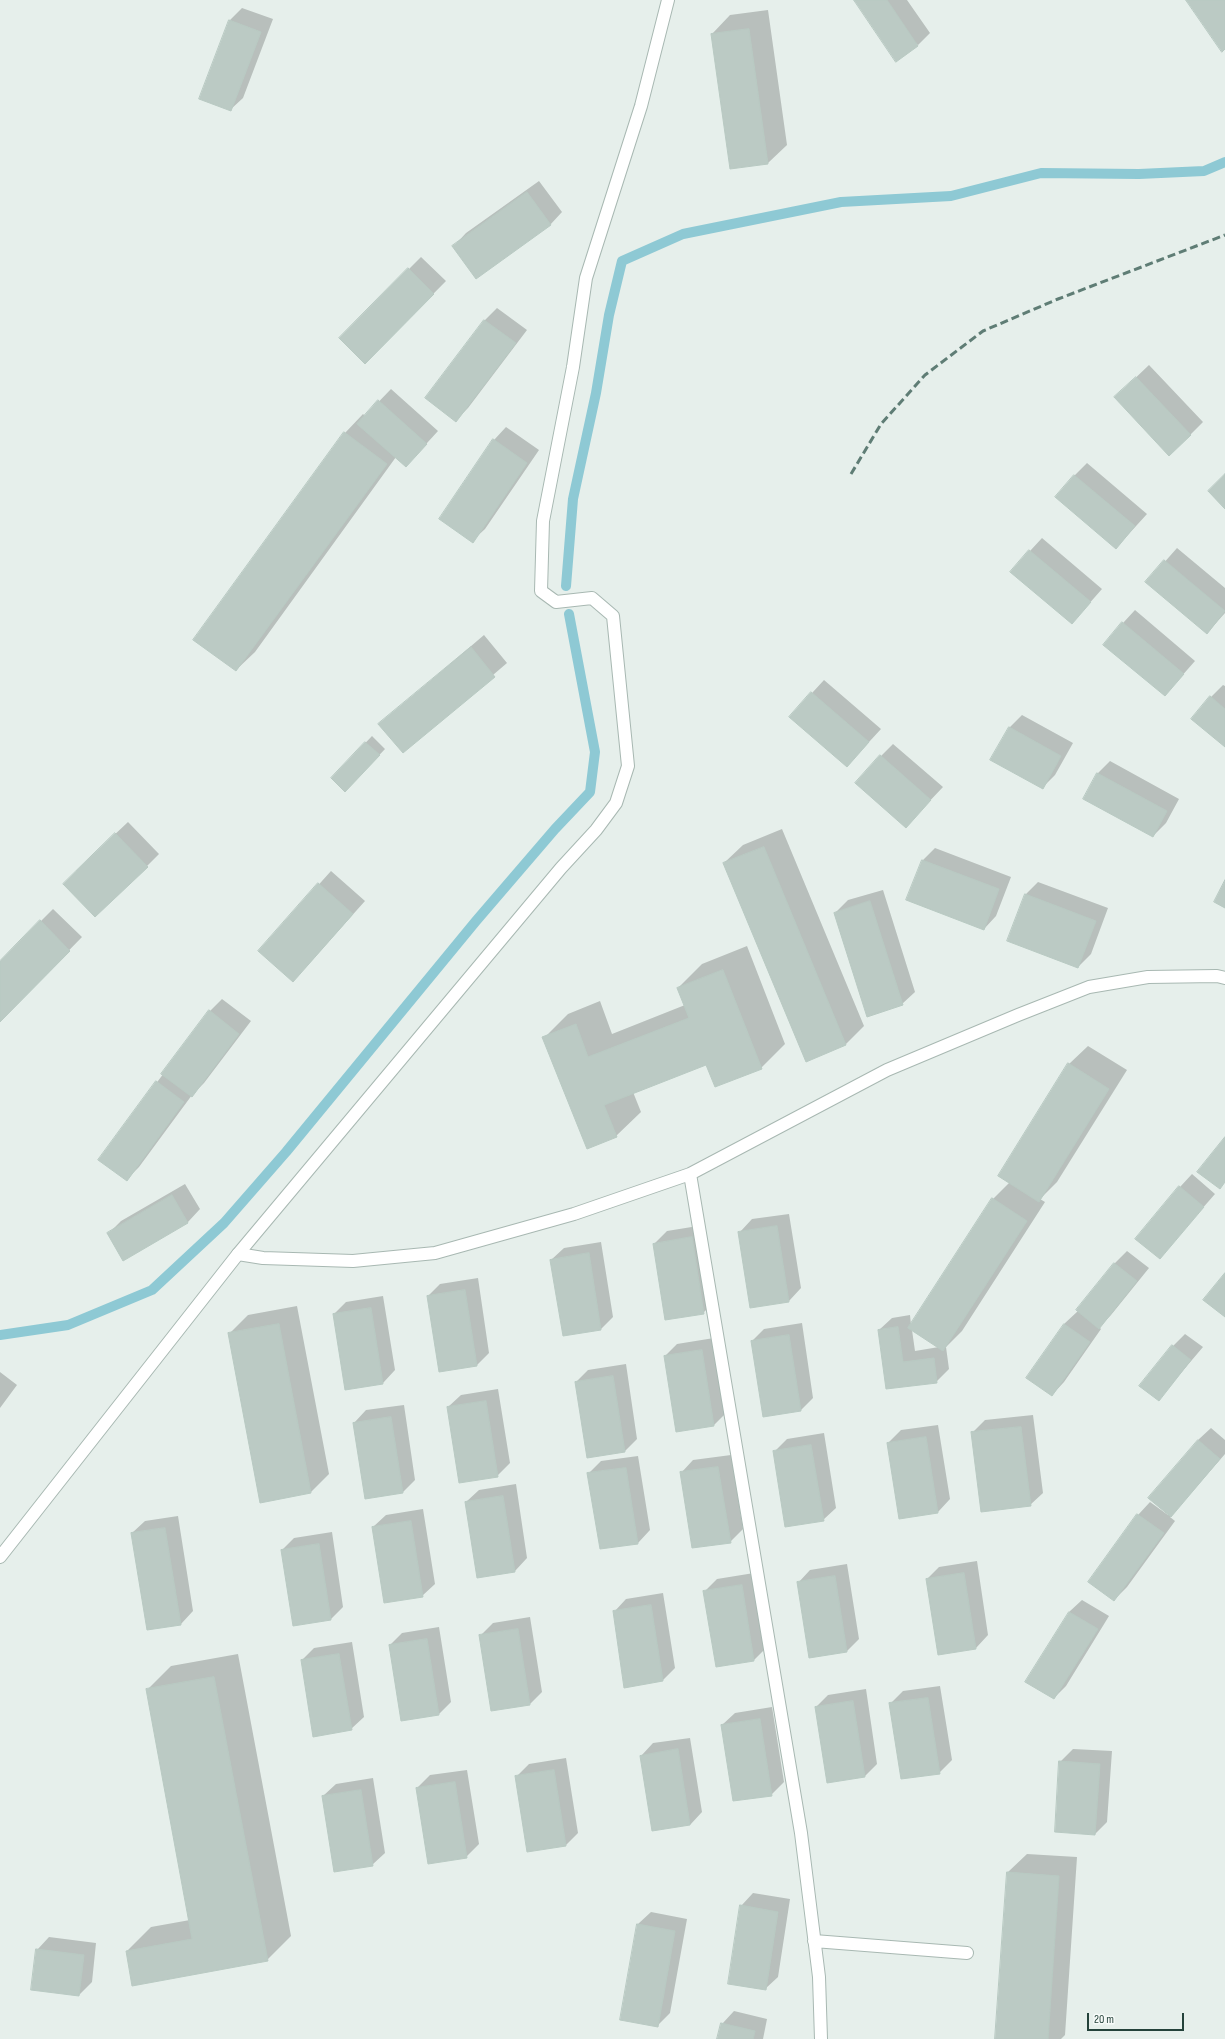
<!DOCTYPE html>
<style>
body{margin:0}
#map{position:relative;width:1225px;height:2039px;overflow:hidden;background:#e6efeb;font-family:"Sofia Sans Condensed",sans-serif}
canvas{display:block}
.scale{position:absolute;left:1087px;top:2013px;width:97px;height:18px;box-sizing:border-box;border:2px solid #24423a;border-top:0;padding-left:5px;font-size:12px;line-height:14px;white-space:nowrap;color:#24423a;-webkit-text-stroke:3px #f7fbf9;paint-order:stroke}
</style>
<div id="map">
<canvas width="1225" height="2039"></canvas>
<div class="scale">20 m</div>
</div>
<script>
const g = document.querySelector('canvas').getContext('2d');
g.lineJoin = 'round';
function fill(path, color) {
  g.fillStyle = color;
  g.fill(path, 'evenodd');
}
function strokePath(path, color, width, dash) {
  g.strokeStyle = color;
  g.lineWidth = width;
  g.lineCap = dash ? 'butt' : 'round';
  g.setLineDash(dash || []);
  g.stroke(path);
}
const shadow = new Path2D(`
 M855 0H907L930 33 918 45Z
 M242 8 273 19 243 98 230 110 200 98 230 20Z
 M768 10 787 145 768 163 731 168 712 34 730 15Z
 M539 181 562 212 550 225 454 246 466 233Z
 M421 257 446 281 365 363 340 338Z
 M497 308 527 330 468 408 456 420 426 398 485 320Z
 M1149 365 1203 422 1190 435 1128 385Z
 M391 389 438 431 406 466 396 457 255 652 236 670 345 433 363 414 365 416Z
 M506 427 539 450 485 529 472 541 494 440Z
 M1087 463 1147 514 1116 548 1074 476Z
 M1042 538 1102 589 1072 623 1030 551Z
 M1177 548 1225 588V613L1207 633 1147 582Z
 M1135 610 1195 661 1165 695 1123 623Z
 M484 635 507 663 403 752 380 724Z
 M824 680 881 729 847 766 790 717Z
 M1223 685 1225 686V746L1211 697Z
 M1022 715 1073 743 1055 775 1043 787 1009 728Z
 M372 736 385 749 351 785 332 778Z
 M893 744 943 787 906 826 881 756Z
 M1110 761 1179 799 1166 823 1153 836 1097 774Z
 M128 822 159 854 147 866 76 871Z
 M782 829 864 1026 845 1045 724 863 743 845Z
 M935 848 1011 877 996 916 984 929 907 900 923 860Z
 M331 871 365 901 305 968 259 951Z
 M1038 882 1108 908 1091 954 1078 967 1026 894Z
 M883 890 915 992 902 1004 835 913 848 900Z
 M53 909 82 937 0 1021V962Z
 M747 946 785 1044 761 1068 707 1063 633 1092 641 1112 616 1136 544 1038 568 1014 600 1001 612 1034 685 1005 678 988 702 964Z
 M222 999 251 1021 204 1083 192 1095 139 1167 127 1179 100 1159 210 1011Z
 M1088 1046 1127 1070 1057 1182 1040 1199 1045 1202 962 1331 946 1347 949 1369 936 1382 887 1388 879 1330 892 1318 910 1315 911 1325 993 1199 1010 1182 1069 1064ZM912 1330 939 1347 915 1351Z
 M1192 1174 1215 1194 1159 1258 1180 1187Z
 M185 1184 200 1209 188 1222 124 1259 109 1233 121 1221Z
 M789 1214 801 1288 789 1301 740 1232 752 1219Z
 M704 1225 716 1300 703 1313 654 1244 667 1231Z
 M601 1242 613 1317 601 1329 551 1260 564 1248Z
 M1127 1251 1149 1268 1111 1315 1099 1327 1101 1329 1064 1382 1052 1395 1064 1324 1078 1311 1115 1263Z
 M478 1278 489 1353 477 1365 440 1371 428 1296 440 1284Z
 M383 1296 395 1370 383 1383 334 1314 346 1302Z
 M297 1306 329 1474 311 1492 229 1334 248 1315Z
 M802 1323 813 1398 801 1410 752 1341 764 1329Z
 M1185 1334 1203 1347 1158 1400 1173 1346Z
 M714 1338 726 1413 714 1425 677 1431 665 1356 677 1344Z
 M626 1364 637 1439 625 1451 576 1382 588 1370Z
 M0 1372 17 1385 0 1408Z
 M498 1389 510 1463 497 1476 448 1407 461 1395Z
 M404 1405 415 1480 403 1492 354 1423 366 1410Z
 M1033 1415 1043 1493 1030 1505 972 1433 985 1420Z
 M938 1425 950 1499 938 1512 888 1443 901 1430Z
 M1211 1428 1225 1440V1454L1170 1517 1175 1521 1127 1587 1114 1600 1138 1515 1150 1502 1168 1515 1198 1440Z
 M824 1433 836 1508 823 1520 774 1452 787 1439Z
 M731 1455 743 1529 730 1542 681 1473 693 1460Z
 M638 1456 650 1530 638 1543 588 1474 601 1461Z
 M516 1484 527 1558 515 1571 478 1577 466 1502 479 1490Z
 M423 1509 435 1584 422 1596 373 1527 386 1515Z
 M178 1516 193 1611 181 1624 148 1629 132 1533 145 1521Z
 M332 1532 343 1607 331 1619 282 1550 294 1538Z
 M977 1561 988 1635 976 1648 927 1579 939 1567Z
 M847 1564 859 1639 847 1651 798 1583 810 1570Z
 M754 1573 766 1648 754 1660 704 1592 717 1579Z
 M663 1593 675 1668 663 1680 614 1612 626 1599Z
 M1082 1600 1109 1616 1066 1686 1054 1698 1069 1612Z
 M530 1617 542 1692 530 1704 480 1636 493 1623Z
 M439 1627 451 1702 439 1714 390 1645 402 1633Z
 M352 1642 364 1717 351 1729 302 1660 314 1648Z
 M238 1654 291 1936 267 1960 127 1951 151 1927 190 1920 147 1690 171 1666Z
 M940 1686 952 1760 939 1773 890 1704 903 1691Z
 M866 1689 877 1764 865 1776 828 1782 816 1707 828 1695Z
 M772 1707 784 1782 771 1795 722 1725 735 1713Z
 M690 1738 702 1812 690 1825 641 1756 653 1743Z
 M1073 1749 1112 1751 1107 1822 1095 1834 1060 1762Z
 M566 1758 578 1833 566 1845 516 1777 529 1764Z
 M467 1770 479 1844 466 1857 417 1788 430 1775Z
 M373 1778 385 1853 372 1865 323 1796 336 1784Z
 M1027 1854 1077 1857 1065 2035 1061 2039H996L1008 1872Z
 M753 1893 790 1899 778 1977 765 1989 741 1906Z
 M651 1912 687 1919 670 2013 657 2026 621 2019 638 1924Z
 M49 1937 96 1943 92 1982 79 1995 37 1950Z
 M734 2011 767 2019 763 2039H718L722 2024Z`);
const stream = new Path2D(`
 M566 586 573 499 596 393 609 315 622 261 683 234 841 202 951 196 1041 173 1139 174 1204 171 1225 162
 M0 1335 68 1325 152 1290 224 1223 286 1152 476 921 555 829 590 792 595 752 569 614`);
const building = new Path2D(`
 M854 0H887L918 46 896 62Z
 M1186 0H1225V49L1222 52Z
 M229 20 261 32 231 111 199 99Z
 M749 29 768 164 730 169 711 34Z
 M527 192 551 225 476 279 452 246Z
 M408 268 434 294 365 364 339 338Z
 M484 320 516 343 456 422 425 398Z
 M1136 377 1191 435 1169 456 1114 397Z
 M378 400 427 444 406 467 357 424Z
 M344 432 387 464 236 671 193 640Z
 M493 439 527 463 473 543 439 519Z
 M1225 474V509L1208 491Z
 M1074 475 1135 526 1116 549 1055 497Z
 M1029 550 1091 602 1072 624 1010 572Z
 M1164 560 1225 611 1207 634 1145 582Z
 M1122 622 1184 674 1165 696 1103 645Z
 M471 647 495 677 403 753 378 724Z
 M811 692 869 742 847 767 789 717Z
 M1210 696 1225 709V747L1191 719Z
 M1009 727 1061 756 1043 789 990 760Z
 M365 742 380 755 345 792 331 778Z
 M880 755 931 800 906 828 855 783Z
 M1097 773 1167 811 1153 837 1083 799Z
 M115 833 148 867 95 917 63 884Z
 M764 847 846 1045 806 1062 723 863Z
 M922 860 999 889 984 930 906 900Z
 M1225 880V908L1214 902Z
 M318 883 353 914 293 982 258 951Z
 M1025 894 1096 921 1078 968 1007 941Z
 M870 901 903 1005 867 1017 834 913Z
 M40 920 70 951 0 1022V961Z
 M723 970 762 1069 715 1087 706 1065 604 1105 617 1137 587 1149 542 1037 576 1024 588 1057 689 1018 677 988Z
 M209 1010 239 1034 192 1097 161 1074Z
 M1068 1063 1109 1089 1039 1202 998 1176Z
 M156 1081 184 1102 127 1181 98 1160Z
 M1225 1137V1182L1220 1189 1197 1172Z
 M1179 1186 1204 1207 1160 1259 1135 1239Z
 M172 1195 188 1223 123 1261 107 1233Z
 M992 1198 1027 1221 943 1351 908 1328Z
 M777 1226 789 1302 750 1308 738 1232Z
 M692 1237 704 1314 665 1320 653 1244Z
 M589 1253 601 1330 563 1336 550 1260Z
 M1114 1263 1137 1281 1099 1329 1076 1310Z
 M1225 1273V1317L1203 1300Z
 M465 1290 477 1366 439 1372 427 1296Z
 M371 1308 383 1384 345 1390 333 1314Z
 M279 1324 311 1493 260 1503 228 1333Z
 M1064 1324 1090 1342 1052 1396 1026 1378Z
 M898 1327 903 1362 934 1358 937 1383 886 1389 878 1330Z
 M789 1335 801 1411 763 1417 751 1341Z
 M1172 1345 1191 1360 1159 1401 1139 1386Z
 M702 1350 714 1426 676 1432 664 1356Z
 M613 1376 625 1452 587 1458 575 1382Z
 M486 1401 498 1477 459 1483 447 1407Z
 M391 1417 403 1493 365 1499 353 1423Z
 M1021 1427 1031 1506 981 1512 971 1432Z
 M926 1437 938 1513 899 1519 887 1443Z
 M1198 1440 1220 1459 1171 1517 1148 1498Z
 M811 1445 824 1521 785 1527 773 1451Z
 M718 1467 731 1543 692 1548 680 1472Z
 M626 1468 638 1544 600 1549 587 1473Z
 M503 1496 515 1572 477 1578 465 1502Z
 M1137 1514 1164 1533 1114 1601 1088 1582Z
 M411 1521 423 1597 384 1603 372 1527Z
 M165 1528 181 1625 147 1630 131 1533Z
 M319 1544 331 1620 293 1626 281 1550Z
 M964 1573 976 1649 938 1655 926 1579Z
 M835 1576 847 1652 809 1658 797 1582Z
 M742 1585 754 1661 716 1667 703 1591Z
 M651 1605 663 1681 624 1688 613 1611Z
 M1069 1612 1098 1629 1054 1699 1025 1682Z
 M518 1629 530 1705 491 1711 479 1635Z
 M427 1639 439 1715 401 1721 389 1645Z
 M339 1654 352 1730 313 1737 301 1660Z
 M214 1677 268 1961 132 1986 126 1951 192 1939 146 1689Z
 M928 1698 940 1774 901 1779 889 1703Z
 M853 1701 865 1777 827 1783 815 1707Z
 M760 1719 772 1796 733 1801 721 1725Z
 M678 1749 690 1825 652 1831 640 1756Z
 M1059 1761 1100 1764 1095 1835 1055 1832Z
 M554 1770 566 1846 527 1852 515 1776Z
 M455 1782 467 1858 428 1864 416 1788Z
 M361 1790 373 1866 334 1872 322 1796Z
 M1007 1872 1059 1876 1048 2039H995Z
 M740 1905 778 1912 766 1990 728 1984Z
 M637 1924 675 1931 658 2027 620 2020Z
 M36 1949 84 1955 79 1996 31 1990Z
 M721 2023 755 2031 753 2039H717Z`);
const minor = new Path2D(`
 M690 1174 801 1833 819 1977 821 2039
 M238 1254 561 868 596 830 616 803 628 766 613 616 592 598 556 602 541 591 543 521 573 367 586 278 641 106 668 0
 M238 1254 263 1258 353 1261 435 1253 574 1214 690 1174 887 1070 1018 1015 1089 987 1148 977 1217 976 1225 978
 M814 1941 967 1953`);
const tertiary = new Path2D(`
 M0 1557 238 1254`);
const rail = new Path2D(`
 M851 474 881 424 925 375 983 331 1058 299 1225 235`);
fill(shadow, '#0003');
strokePath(stream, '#8ec9d4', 10);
fill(building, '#bbcac4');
strokePath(building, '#b8c9c2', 1);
strokePath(minor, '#a8b8b2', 14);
strokePath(tertiary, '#a8b8b2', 14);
strokePath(minor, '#fff', 12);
strokePath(tertiary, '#fff', 12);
strokePath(rail, '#5f7d75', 3, [8, 4]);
</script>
